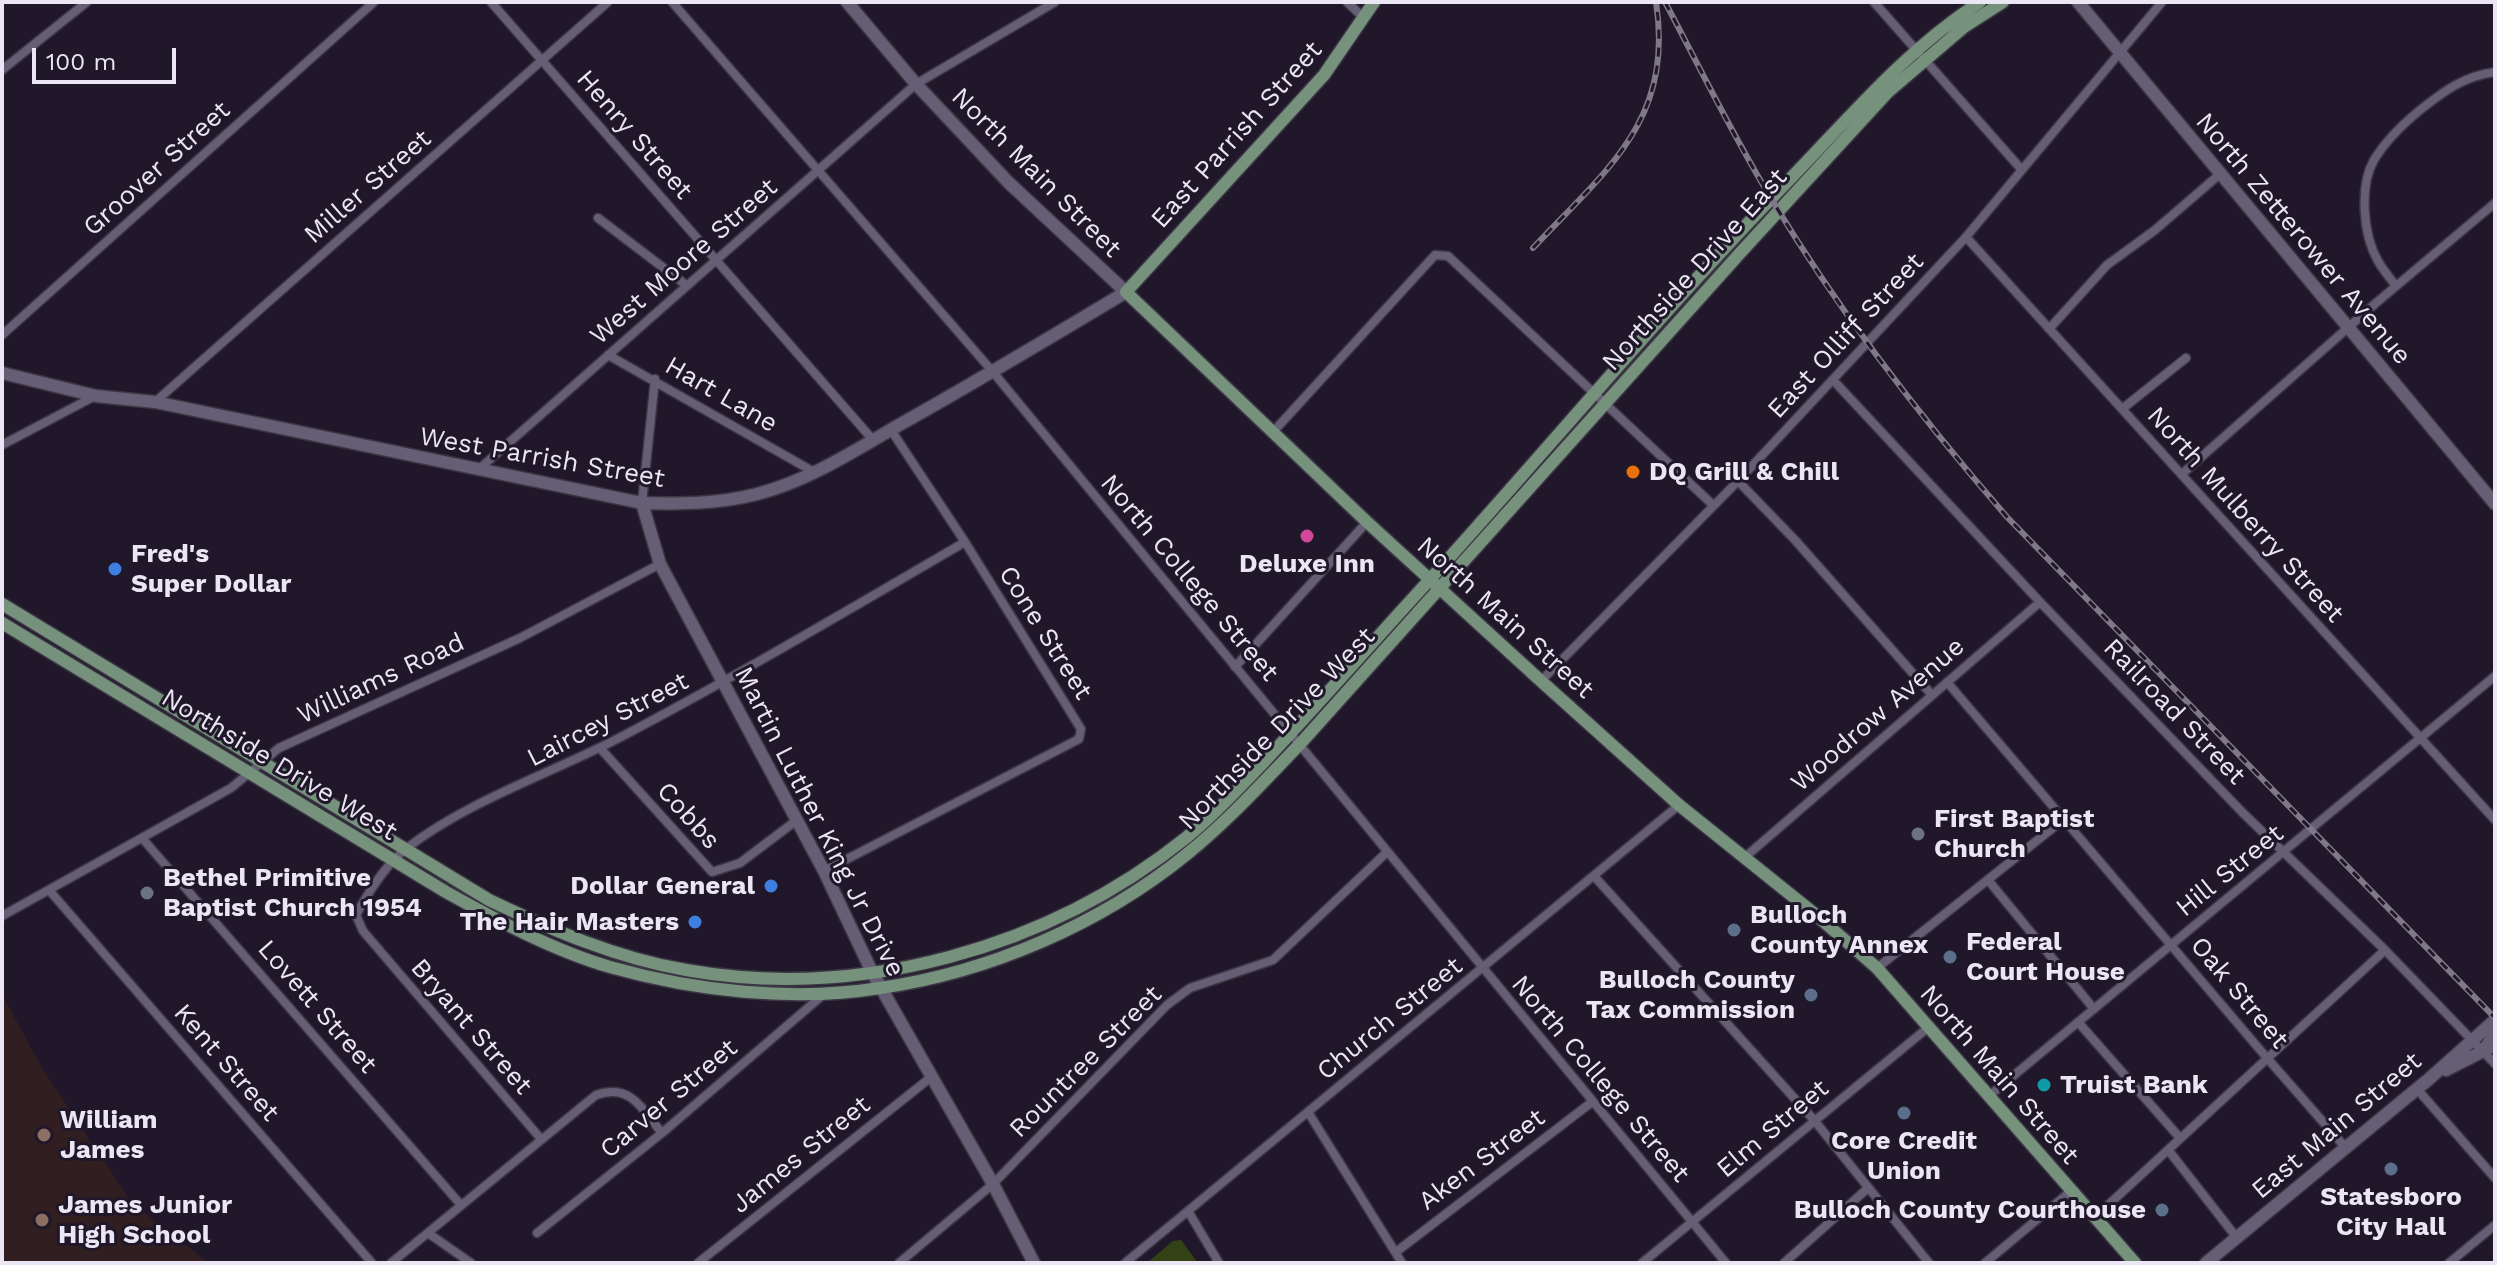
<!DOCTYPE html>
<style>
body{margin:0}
#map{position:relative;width:2497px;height:1265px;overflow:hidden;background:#20182a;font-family:"Work Sans",sans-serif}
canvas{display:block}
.frame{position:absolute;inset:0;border:4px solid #eae6f3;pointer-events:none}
.scale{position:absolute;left:32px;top:48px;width:144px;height:36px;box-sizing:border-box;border:4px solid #eae6f3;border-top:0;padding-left:10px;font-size:24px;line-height:28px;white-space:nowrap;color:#eae6f3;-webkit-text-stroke:6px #20182a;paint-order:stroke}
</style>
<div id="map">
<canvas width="2497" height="1265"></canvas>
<div class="frame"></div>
<div class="scale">100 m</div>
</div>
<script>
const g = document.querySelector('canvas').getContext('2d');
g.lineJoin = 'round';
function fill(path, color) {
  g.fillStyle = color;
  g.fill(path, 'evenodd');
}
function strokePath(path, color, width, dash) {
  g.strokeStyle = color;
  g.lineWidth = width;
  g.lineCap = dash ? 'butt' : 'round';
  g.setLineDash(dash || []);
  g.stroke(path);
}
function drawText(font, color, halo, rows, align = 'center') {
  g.font = font + ' "Work Sans",sans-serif';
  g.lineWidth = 6;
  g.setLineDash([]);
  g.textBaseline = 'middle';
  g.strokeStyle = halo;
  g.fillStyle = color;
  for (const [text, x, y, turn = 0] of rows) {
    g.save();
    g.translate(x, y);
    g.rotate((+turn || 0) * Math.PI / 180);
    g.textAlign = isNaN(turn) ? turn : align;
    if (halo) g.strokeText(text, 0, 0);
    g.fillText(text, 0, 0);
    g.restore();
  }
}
const education = new Path2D(`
 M2 994 42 1068 131 1202 209 1263H2Z`);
const green = new Path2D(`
 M1181 1240 1198 1263H1147L1173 1241Z`);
const street = new Path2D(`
 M491 2 873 440
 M672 2 993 372 1726 1263
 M1347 2 1364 18
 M1874 2 2021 169
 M2 70 87 2
 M598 218 686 285
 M1966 237 2495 820
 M2396 286C2390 278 2383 270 2378 261 2363 235 2359 186 2374 160 2386 140 2403 124 2420 110 2444 91 2464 76 2495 72
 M2049 329 2107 265 2155 230 2220 174
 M2 335 374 2
 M608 355 814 472
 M1833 380 2040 602 2243 813 2385 950 2495 1064
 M155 402 608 2
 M2122 409 2186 358
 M1273 432 1435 255 1448 256 1713 505
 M2 445 95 396
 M478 470 916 84 1055 2
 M2182 474 2376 303 2495 203
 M1738 481 1795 540 1932 695
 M642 503 655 379
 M1235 667 1367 522
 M1541 681 1738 481 1966 237 2162 2
 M1947 682 2267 1058 2345 1147
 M600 748 712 872 740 863 797 820
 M142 838 461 1205
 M1744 858 2040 602
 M824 871 1079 739 1081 729 965 542 891 430
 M1594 876 1814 1120 1929 1263
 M1988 880 2094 1009
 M49 890 372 1263
 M2 916 231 788 279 748 520 638 660 564
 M1877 968 2064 819
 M2078 1022 2180 1138
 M2417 1089 2495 1178
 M1989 1096 2495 676
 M1308 1112 1402 1263
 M541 1139 363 931 356 915C368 893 387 863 407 848 468 801 549 774 617 739 735 677 850 609 965 542
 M2169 1151 2237 1238
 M1188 1211 1219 1263
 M2094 1218 2385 950
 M428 1233 471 1263
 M537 1233 662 1133 824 994
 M1396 1252 1592 1102
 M391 1263 596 1095C631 1083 642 1109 662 1133
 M698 1263 930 1078
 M899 1263 993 1184 1167 1005 1190 988 1273 960 1387 852
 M1125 1263 1679 805
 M1642 1263 1930 1026
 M1784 1263 1868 1188
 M1985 1263 2071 1191
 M2449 1263 2495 1225`);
const secondary = new Path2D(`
 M2078 2 2495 504
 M2 373 96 396 155 402 642 503C681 504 719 504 757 494 808 481 854 451 899 425 976 382 1051 337 1126 292L1008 182 916 84 847 2
 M642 503 660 564 824 871 872 972 993 1184 1034 1263
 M2484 1050 2495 1033
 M2446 1070 2495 1045
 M2206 1263 2429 1079 2495 1020`);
const primary = new Path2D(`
 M1374 2 1324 75 1126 292 1367 522 1541 681 1679 805 1816 915 1877 968 2135 1263
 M2 604 489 900C552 930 616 958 686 970 861 1001 1049 948 1187 837 1214 815 1238 789 1262 764 1310 713 1356 661 1403 609 1534 466 1657 316 1792 177 1852 115 1906 50 1980 2
 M2 623 446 892C496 920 555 951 610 967 695 991 793 1002 880 988 990 972 1101 924 1187 854 1228 821 1263 782 1300 744L1741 252 1888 92 1964 27 2003 2`);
const rail = new Path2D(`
 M1665 2C1700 68 1733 136 1772 200 1840 313 1921 418 2007 517L2495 1018
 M1533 248C1606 170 1674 121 1656 2`);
const markers = [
 [1633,472,8,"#e8710a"],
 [1307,536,8,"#d1479c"],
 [115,569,8,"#3f7fe0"],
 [1918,834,8,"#6b7280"],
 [771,886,8,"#3f7fe0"],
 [147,893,8,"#6b7280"],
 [695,922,8,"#3f7fe0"],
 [1734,930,8,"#5c6f8a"],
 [1950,957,8,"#5c6f8a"],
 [1811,995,8,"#5c6f8a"],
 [2044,1085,8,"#0f9aa8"],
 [1904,1113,8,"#5c6f8a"],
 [44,1135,8,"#8d6e63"],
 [2391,1169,8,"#5c6f8a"],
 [2162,1210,8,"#5c6f8a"],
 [42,1220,8,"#8d6e63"]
];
const streetNames = [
 ["Henry Street",634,135,49],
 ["East Parrish Street",1237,135,-48],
 ["Groover Street",157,169,-42],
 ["North Main Street",1036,173,45],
 ["Miller Street",368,187,-41],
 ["North Zetterower Avenue",2303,239,50],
 ["West Moore Street",684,262,-41],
 ["Northside Drive East",1695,270,-48],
 ["East Olliff Street",1846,336,-47],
 ["Hart Lane",721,395,30],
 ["West Parrish Street",542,458,10],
 ["North Mulberry Street",2245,515,48],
 ["North College Street",1189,578,50],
 ["North Main Street",1505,618,42],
 ["Cone Street",1045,633,58],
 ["Williams Road",381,679,-25],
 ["Railroad Street",2174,712,46],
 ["Woodrow Avenue",1878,715,-41],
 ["Laircey Street",608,720,-27],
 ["Northside Drive West",1277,729,-46],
 ["Northside Drive West",279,765,31],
 ["Cobbs",688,816,48],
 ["Martin Luther King Jr Drive",819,822,63],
 ["Hill Street",2230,871,-39],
 ["Oak Street",2239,993,50],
 ["Lovett Street",317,1007,49],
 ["Church Street",1390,1019,-39],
 ["Bryant Street",471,1027,49],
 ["Rountree Street",1086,1062,-45],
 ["Kent Street",226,1063,49],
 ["North Main Street",1999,1075,49],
 ["North College Street",1600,1079,50],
 ["Carver Street",669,1099,-40],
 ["East Main Street",2337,1126,-40],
 ["Elm Street",1773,1129,-40],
 ["James Street",801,1155,-39],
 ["Aken Street",1482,1160,-37]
];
const poiNames = [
 ["DQ Grill & Chill",1649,472],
 ["Fred's",131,554],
 ["Super Dollar",131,584],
 ["Deluxe Inn",1307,564,"center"],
 ["First Baptist",1934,819],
 ["Church",1934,849],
 ["Bethel Primitive",163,878],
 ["Baptist Church 1954",163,908],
 ["Dollar General",755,886,"right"],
 ["Bulloch",1750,915],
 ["County Annex",1750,945],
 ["The Hair Masters",679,922,"right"],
 ["Federal",1966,942],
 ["Court House",1966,972],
 ["Bulloch County",1795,980,"right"],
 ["Tax Commission",1795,1010,"right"],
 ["Truist Bank",2060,1085],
 ["William",60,1120],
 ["James",60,1150],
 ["Core Credit",1904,1141,"center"],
 ["Union",1904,1171,"center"],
 ["Statesboro",2391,1197,"center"],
 ["City Hall",2391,1227,"center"],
 ["James Junior",58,1205],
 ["High School",58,1235],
 ["Bulloch County Courthouse",2146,1210,"right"]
];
fill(education, '#301e20');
fill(green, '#324214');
strokePath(street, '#3b3644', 11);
strokePath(secondary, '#3b3644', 15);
strokePath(primary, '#3b3644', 15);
strokePath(street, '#665e74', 8);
strokePath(secondary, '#665e74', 12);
strokePath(primary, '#76927d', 12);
strokePath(rail, '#7e7888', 6);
strokePath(rail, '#20182a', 3, [9]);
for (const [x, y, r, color] of markers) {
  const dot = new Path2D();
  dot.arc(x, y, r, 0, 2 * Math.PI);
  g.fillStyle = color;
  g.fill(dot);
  strokePath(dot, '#20182a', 3);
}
drawText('26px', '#eae6f3', '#20182a', streetNames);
drawText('bold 26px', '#eae6f3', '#20182a', poiNames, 'left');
</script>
